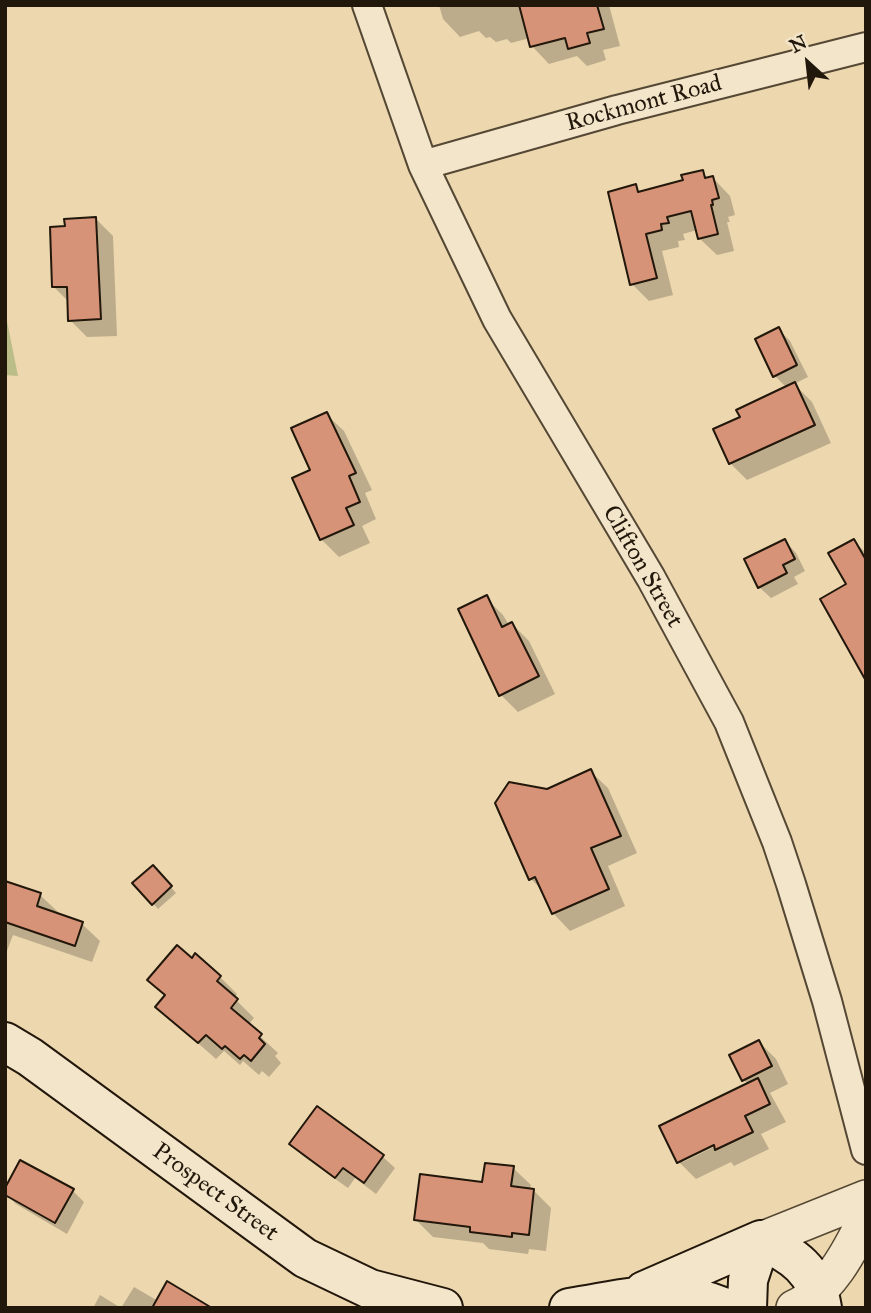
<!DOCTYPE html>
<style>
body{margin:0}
#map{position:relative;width:871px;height:1313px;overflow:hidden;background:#ecd7ae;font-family:"IM FELL Great Primer",serif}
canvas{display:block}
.frame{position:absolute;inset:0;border:7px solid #22170b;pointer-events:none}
.north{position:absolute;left:773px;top:28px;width:70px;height:70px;-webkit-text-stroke:5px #f3e5ca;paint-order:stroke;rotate:333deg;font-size:19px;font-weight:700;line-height:28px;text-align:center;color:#22170b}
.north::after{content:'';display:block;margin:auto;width:24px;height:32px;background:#22170b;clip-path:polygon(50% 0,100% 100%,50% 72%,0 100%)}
</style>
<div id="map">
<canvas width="871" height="1313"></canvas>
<div class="frame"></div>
<div class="north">N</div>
</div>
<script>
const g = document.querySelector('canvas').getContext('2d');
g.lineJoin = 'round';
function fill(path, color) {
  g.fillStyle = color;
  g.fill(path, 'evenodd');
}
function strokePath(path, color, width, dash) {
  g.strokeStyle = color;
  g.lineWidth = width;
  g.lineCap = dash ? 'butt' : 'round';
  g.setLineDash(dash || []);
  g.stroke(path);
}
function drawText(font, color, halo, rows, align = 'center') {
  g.font = font + ' "IM FELL Great Primer",serif';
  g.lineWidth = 6;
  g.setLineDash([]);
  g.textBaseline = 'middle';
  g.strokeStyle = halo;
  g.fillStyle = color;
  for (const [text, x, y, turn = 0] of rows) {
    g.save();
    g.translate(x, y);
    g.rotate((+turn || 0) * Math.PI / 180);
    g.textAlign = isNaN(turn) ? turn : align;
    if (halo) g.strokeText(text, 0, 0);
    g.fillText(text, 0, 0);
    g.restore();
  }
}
const green = new Path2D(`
 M5 311 18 376 5 375Z`);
const shadow = new Path2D(`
 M439 5H609L620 46 603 50 606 60 587 66 577 56 549 64 532 46 530 38 511 43 507 39 496 42 490 37 486 38 479 31 460 37 443 19Z
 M702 172 709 179 713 178 730 196 735 215 728 217 730 222H727L734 251 717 255 699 238 697 230 683 234 685 240 678 241 679 247 662 251 673 295 649 301 632 284 635 186 641 192 685 181Z
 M96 219 113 236 117 336 87 337 70 320 69 302 54 287 66 228Z
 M779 330 790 341 808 377 794 384 812 402 831 443 747 480 730 463 787 388 775 376Z
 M326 414 344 431 372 490 365 493 376 519 362 526 370 543 339 557 321 539 312 471Z
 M785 541 796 553 805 571 794 577 798 584 771 598 759 587Z
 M854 541 866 553V677L848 585Z
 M486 598 503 615 509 625 512 624 529 641 555 694 518 712 501 695Z
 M590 771 608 788 637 853 608 866 625 906 570 931 553 913 543 891 531 879 548 791Z
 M153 867 176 893 158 909 135 883Z
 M5 883 40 895 58 912 57 915 82 924 100 941 92 962 13 935 5 956Z
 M192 960 220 977 237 994 234 998 254 1018 248 1025 278 1053 275 1056 281 1063 269 1077 262 1071 259 1075 243 1061 240 1065 224 1051 216 1059 157 1007 166 997 149 980Z
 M759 1042 776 1059 788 1084 770 1093 786 1122 761 1134 769 1149 734 1166 731 1162 696 1179 679 1162 748 1084 744 1080ZM721 1140 722 1143 683 1162V1158Z
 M317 1109 383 1157 395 1168 376 1194 355 1178 348 1188 303 1156 292 1144Z
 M513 1168 531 1185 530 1190 534 1191 551 1208 546 1251 529 1249 528 1254 489 1249 483 1243 433 1237 416 1220Z
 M73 1191 84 1202 67 1234 16 1204 5 1193Z
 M134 1287 158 1301 204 1308H121Z
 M100 1295 121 1308H93Z`);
const building = new Path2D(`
 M519 5H597L604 29 587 33 590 43 568 49 565 38 530 47Z
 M703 170 705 178 713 176 719 198 712 200 713 205H711L718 234 698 239 691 211 667 217 669 223 661 224 662 230 646 234 657 278 630 285 608 192 636 184 638 192 683 180 681 175Z
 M96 217 101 319 68 321 67 287H52L50 227 65 226 64 219Z
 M779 327 797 365 773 377 755 339Z
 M795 382 815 425 729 464 713 429 740 417 736 410Z
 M327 412 356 473 349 476 360 502 346 508 354 525 320 540 292 478 310 470 291 428Z
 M785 539 795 559 783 565 787 573 758 588 744 559Z
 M854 539 866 560V681L820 599 846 584 828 553Z
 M487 595 502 627 512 622 539 676 499 696 458 609Z
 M591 769 621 836 591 848 609 889 552 914 535 877 529 880 495 803 509 782 547 789Z
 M153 865 172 886 152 905 132 883Z
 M5 881 41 893 37 906 83 922 75 946 5 922Z
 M177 945 192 958 195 953 221 976 217 981 238 999 231 1008 262 1034 259 1038 265 1044 251 1061 244 1055 240 1059 225 1046 222 1049 206 1035 198 1043 155 1007 165 995 147 980Z
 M759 1040 772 1066 742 1081 729 1055Z
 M758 1078 770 1104 745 1116 753 1132 715 1150 714 1145 677 1163 659 1126Z
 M317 1106 384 1155 364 1183 343 1168 335 1178 289 1144Z
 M20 1160 74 1189 55 1223 5 1195V1188Z
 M485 1163 514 1166 511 1186 534 1189 529 1235 512 1233V1237L470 1232V1227L414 1220 420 1174 482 1182Z
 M167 1281 212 1308H152Z`);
const minor = new Path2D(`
 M367 5 423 165 497 319 651 578 729 722 777 842 791 884 827 1001 866 1150
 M423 165 617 110 866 47`);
const tertiary = new Path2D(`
 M761 1240 866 1198
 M794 1308C829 1292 850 1251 866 1218`);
const secondary = new Path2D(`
 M5 1042 30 1057 305 1258 370 1289 443 1308
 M761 1240C793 1255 816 1270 822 1308
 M644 1291 761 1240
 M569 1308C628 1299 668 1284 726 1308
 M747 1308 748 1280 761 1240`);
const streetNames = [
 ["Rockmont Road",644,104,-15],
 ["Clifton Street",642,567,60],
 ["Prospect Street",215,1193,36]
];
fill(green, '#bbbd88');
fill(shadow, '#0003');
fill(building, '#d69377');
strokePath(building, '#22170b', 2);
strokePath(minor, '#544734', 32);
strokePath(tertiary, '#544734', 38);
strokePath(secondary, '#22170b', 42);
strokePath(minor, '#f3e5ca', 28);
strokePath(tertiary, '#f3e5ca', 35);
strokePath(secondary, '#f3e5ca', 38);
drawText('24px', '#22170b', '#f3e5ca', streetNames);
</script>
